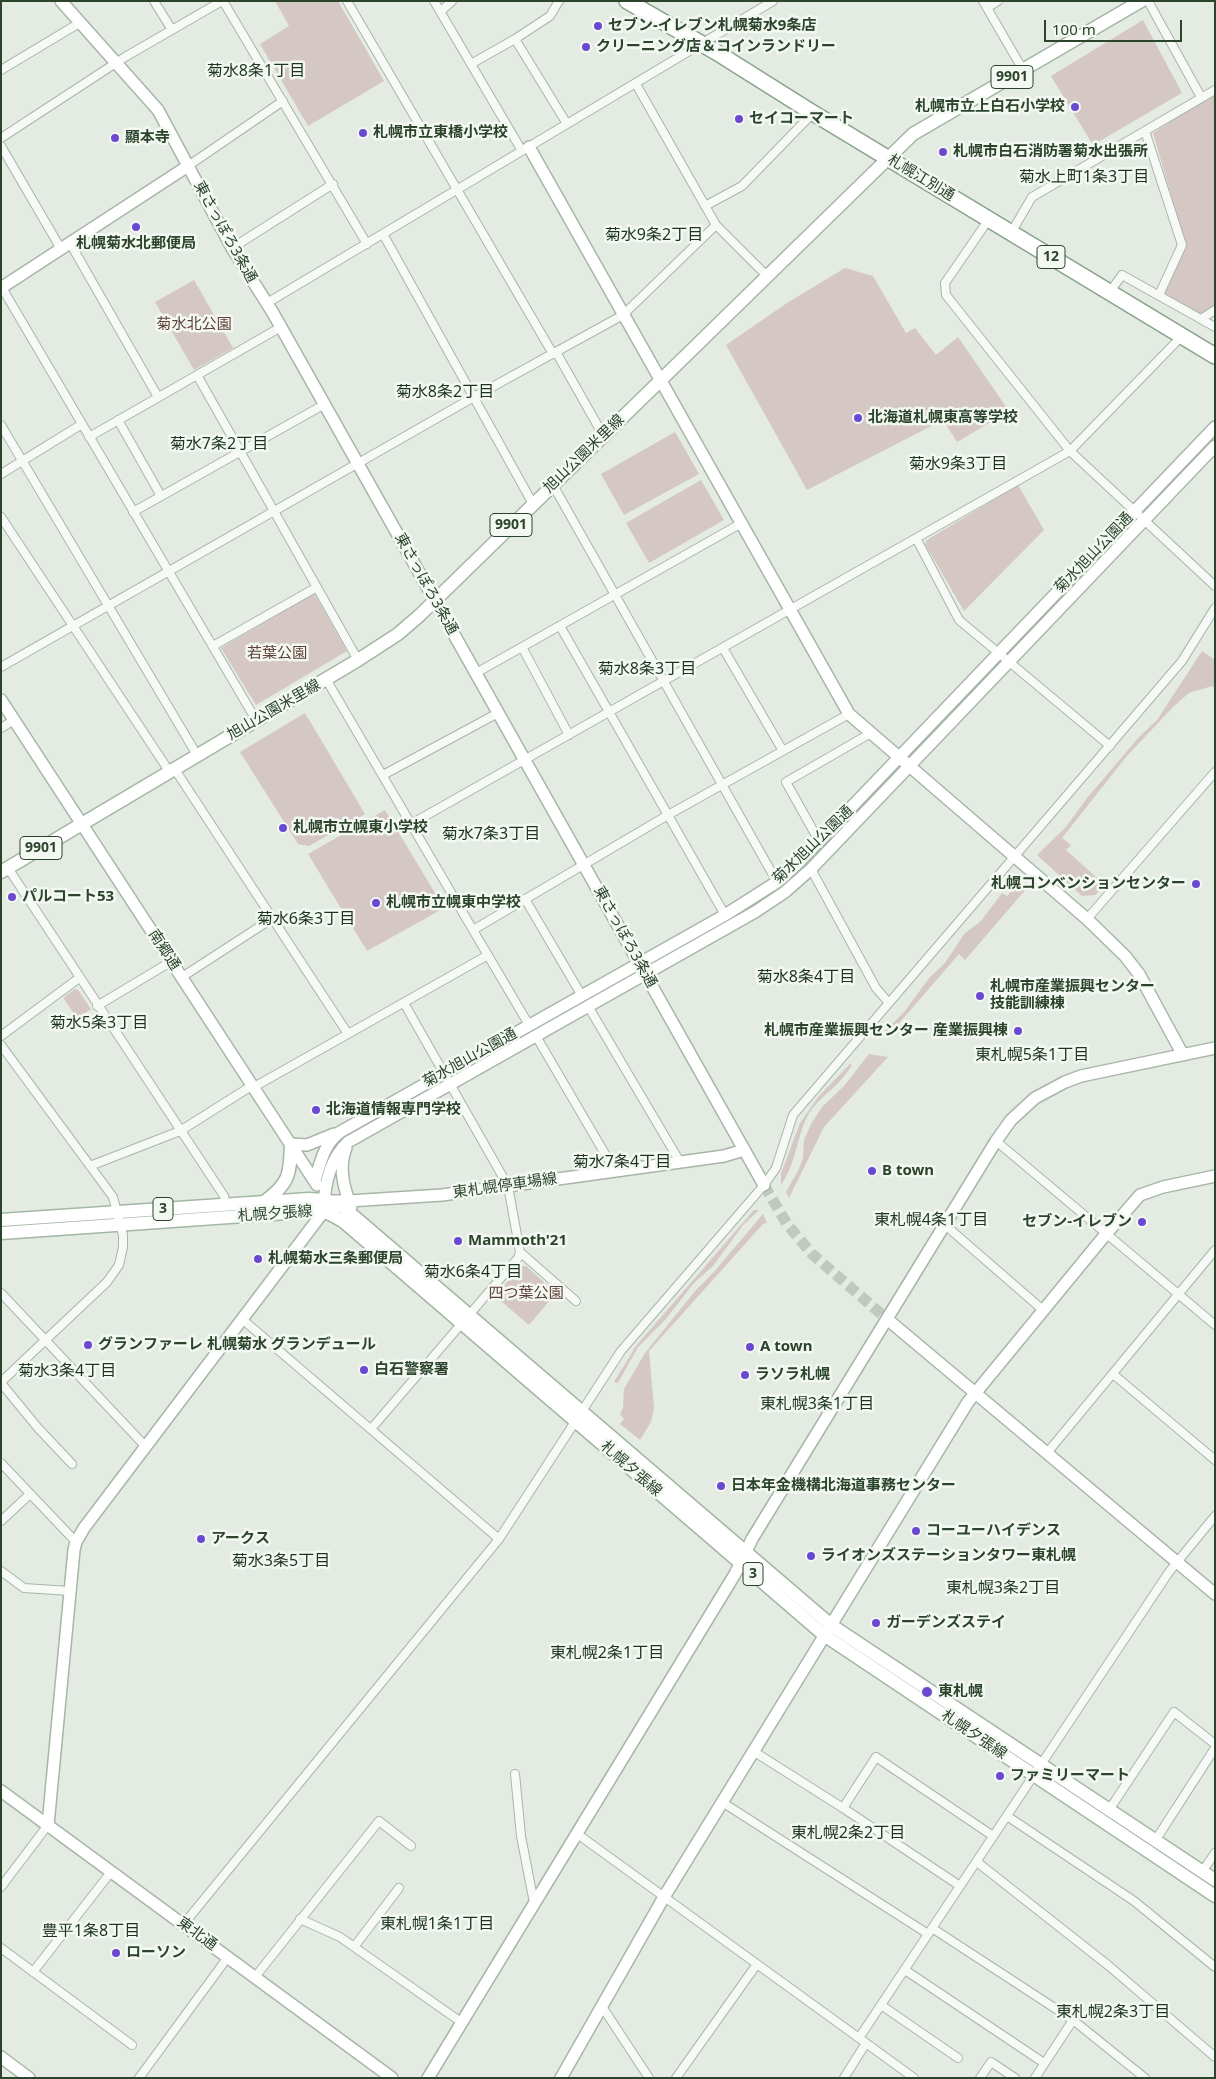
<!DOCTYPE html>
<meta charset="utf-8">
<style>
body{margin:0}
#map{position:relative;width:1216px;height:2079px;overflow:hidden;background:#e3ebe3;font-family:"Noto Sans",sans-serif}
canvas{display:block}
.frame{position:absolute;inset:0;border:2px solid #2b442b;pointer-events:none}
.scale{position:absolute;left:1044px;top:20px;width:138px;height:22px;box-sizing:border-box;border:2px solid #2b442b;border-top:0;padding-left:6px;font-size:15px;line-height:18px;white-space:nowrap;color:#2b442b;-webkit-text-stroke:4px #f3f8f3;paint-order:stroke}
</style>
<div id="map">
<canvas width="1216" height="2079"></canvas>
<div class="frame"></div>
<div class="scale">100 m</div>
</div>
<script>
const g = document.querySelector('canvas').getContext('2d');
g.lineJoin = 'round';
function fill(path, color) {
  g.fillStyle = color;
  g.fill(path, 'evenodd');
}
function strokePath(path, color, width, dash) {
  g.strokeStyle = color;
  g.lineWidth = width;
  g.lineCap = dash ? 'butt' : 'round';
  g.setLineDash(dash || []);
  g.stroke(path);
}
function drawText(font, color, halo, rows, align = 'center') {
  g.font = font + ' "Noto Sans","Noto Sans JP",sans-serif';
  g.lineWidth = 5;
  g.setLineDash([]);
  g.textBaseline = 'middle';
  g.strokeStyle = halo;
  g.fillStyle = color;
  for (const [text, x, y, turn = 0] of rows) {
    g.save();
    g.translate(x, y);
    g.rotate((+turn || 0) * Math.PI / 180);
    g.textAlign = isNaN(turn) ? turn : align;
    if (halo) g.strokeText(text, 0, 0);
    g.fillText(text, 0, 0);
    g.restore();
  }
}
const green = new Path2D(`
 M275 1H338L384 81 308 126 260 44 289 26Z
 M1143 20 1182 93 1093 145 1051 76Z
 M1214 94 1215 306 1201 315 1164 293 1186 247 1153 133Z
 M845 268 873 276 906 333 915 328 936 355 958 337 1009 411 957 442 943 420 807 490 726 345 787 303Z
 M194 280 233 348 194 370 155 302Z
 M675 432 699 474 624 515 601 474Z
 M701 480 724 520 649 563 626 523Z
 M1018 485 1044 530 964 611 925 544 927 540Z
 M314 593 347 651 256 705 221 648Z
 M1202 651 1215 660V688L1212 686 1189 693 1174 706 1126 757 1062 838 1071 845 1066 850 1105 885 1095 895 1082 896 1037 855 1066 827 1087 798 1139 737 1157 720Z
 M305 713 365 814 309 846 298 844 240 752Z
 M385 810 444 908 367 951 308 854Z
 M1020 882 1027 888 965 960 959 954 888 1036 884 1032 904 1012 930 977 945 963 964 934 981 921 1002 893 1007 896Z
 M75 989 78 990 91 1009 80 1017H76L64 999 65 996Z
 M869 1054 888 1057 824 1127 789 1198 786 1192 799 1169 803 1158 804 1140 811 1124 822 1107 844 1086Z
 M850 1064 852 1065C848 1071 843 1078 838 1083 827 1094 814 1103 807 1117 796 1140 796 1164 781 1185V1174L800 1123 819 1096Z
 M754 1210H759L743 1225 713 1266 694 1283 665 1320 638 1347 618 1383 614 1382 636 1346Z
 M763 1214 767 1223 763 1224 649 1351 654 1408 651 1422 640 1440 620 1424 624 1419 620 1414 623 1408 624 1389 645 1353 696 1290 713 1273Z
 M521 1266H526L556 1293 529 1325 495 1296Z`);
const secondaryTunnel = new Path2D(`
 M764 1185 787 1224 812 1254 887 1319`);
const street = new Path2D(`
 M154 1 172 30
 M223 1 367 244
 M347 1 553 354
 M434 1 522 151
 M983 1 1023 70
 M1148 1 1201 97
 M987 8 998 1
 M441 11 452 1
 M515 39 567 124
 M471 64 515 39 550 16 559 1
 M1 70 81 22
 M636 84 716 225
 M1145 131 1182 245 1159 295
 M1 138 125 57 222 1
 M1 146 61 249
 M188 166 283 101
 M705 206 742 186 813 113
 M989 219 945 283 946 295 1070 451 1215 586
 M1011 233 1032 197 1215 90
 M383 234 533 504
 M70 243 158 397
 M232 248 333 184
 M1 286 256 720
 M1109 293 1122 275 1215 327
 M267 303 773 1
 M1201 319 1215 310
 M556 352 603 435
 M197 375 358 660
 M118 420 161 496
 M1 425 197 755
 M89 437 281 327
 M1 474 82 424
 M553 485 777 882
 M133 512 325 404
 M1 517 169 771
 M916 538 959 620 1110 746
 M560 626 725 915
 M213 646 317 587
 M522 647 569 735
 M723 648 783 751
 M1 667 474 397 623 315 716 225 767 276
 M476 673 740 524
 M326 679 473 930
 M1 728 14 720
 M174 768 348 1034
 M383 775 498 713
 M411 824 1070 451 1182 336
 M819 841 786 782 871 733
 M8 868 224 1196 226 1204
 M811 869 876 988 889 1003
 M525 899 582 996
 M1087 919 1215 772
 M182 977 273 918
 M97 1006 172 961
 M588 1006 680 1162
 M529 1025 473 930 668 815 849 714
 M1 1036 79 978
 M536 1036 615 1171
 M1 1045 113 1197 123 1235V1247L119 1265 107 1282 1 1382
 M254 1087 488 955
 M996 1141 1215 1325
 M90 1166 180 1131 253 1085
 M945 1225 1043 1310
 M520 1252 576 1301
 M1 1293 146 1447
 M242 1319 499 1539
 M1113 1374 1215 1460
 M1 1383 38 1428 72 1464
 M371 1429 518 1258 520 1252 508 1186 404 1003
 M1047 1453 1215 1250
 M1 1463 76 1542
 M1 1521 30 1494
 M1 1571 24 1588 70 1591
 M753 1751 843 1808 876 1757 993 1836
 M515 1774 521 1836 534 1903
 M722 1802 928 1934
 M843 1808 960 1886
 M1109 1810 1174 1712 1215 1744
 M1007 1816 1134 1901 1215 1967
 M576 1833 859 2038 1169 1572 1215 1516
 M1155 1841 1215 1748
 M977 1862 1109 1966 1215 2057
 M1202 1872 1215 1853
 M1 1887 48 1825
 M300 1919 340 1937 461 2022
 M183 1925 499 1539 621 1351 764 1185 776 1168 793 1115 1182 661 1215 608
 M932 1928 1073 2020 1145 2078
 M354 1947 399 1888
 M1 1948 132 2045
 M905 1970 1044 2063
 M33 1972 111 1872
 M255 1977 379 1821 411 1846
 M601 2005 649 2078
 M881 2005 958 2058
 M859 2038 914 2078
 M139 2078 228 1957
 M676 2078 757 1964
 M844 2078 866 2043
 M980 2078 991 2062 1015 2078
 M1035 2078 1073 2020`);
const secondary = new Path2D(`
 M61 1 158 110 232 248 273 313 764 1185
 M529 147 849 714 1087 919 1125 956 1139 974 1183 1055
 M1 288 188 166
 M1 700 317 1185
 M291 1144 307 1145 334 1134
 M346 1148C338 1168 344 1188 351 1207
 M315 1180C321 1161 324 1144 340 1132L725 915 777 882 796 865 1215 427
 M331 1201H349L442 1195 724 1156 744 1150
 M887 1319 1215 1594
 M1 1791 392 2078
 M48 1825 74 1550 76 1542 84 1528 324 1211C324 1185 329 1160 348 1142L755 912 785 892 811 869 1215 446
 M1 2057 29 2078
 M428 2078 735 1574 752 1539 996 1141 1011 1120 1035 1098 1065 1082 1081 1076 1215 1048
 M561 2078 664 1897 968 1402 1106 1234 1140 1195 1163 1187 1215 1176`);
const primary = new Path2D(`
 M1 872 358 660 398 634 420 615 913 134 1141 1
 M264 1202C290 1183 290 1174 291 1144
 M1 1220 309 1199 324 1200 343 1207 831 1625 1215 1880
 M1 1233 315 1211C327 1211 334 1216 344 1222L824 1635 1215 1896`);
const highway = new Path2D(`
 M627 1 716 52 813 113 1215 356`);
const markers = [
 [598,26,5,"#6a49d0"],
 [586,47,5,"#6a49d0"],
 [1075,107,5,"#6a49d0"],
 [739,119,5,"#6a49d0"],
 [363,133,5,"#6a49d0"],
 [115,138,5,"#6a49d0"],
 [943,152,5,"#6a49d0"],
 [136,227,5,"#6a49d0"],
 [858,418,5,"#6a49d0"],
 [283,828,5,"#6a49d0"],
 [1196,884,5,"#6a49d0"],
 [12,897,5,"#6a49d0"],
 [376,903,5,"#6a49d0"],
 [980,996,5,"#6a49d0"],
 [1018,1031,5,"#6a49d0"],
 [316,1110,5,"#6a49d0"],
 [872,1171,5,"#6a49d0"],
 [1142,1222,5,"#6a49d0"],
 [458,1241,5,"#6a49d0"],
 [258,1259,5,"#6a49d0"],
 [88,1345,5,"#6a49d0"],
 [750,1347,5,"#6a49d0"],
 [364,1370,5,"#6a49d0"],
 [745,1375,5,"#6a49d0"],
 [721,1486,5,"#6a49d0"],
 [916,1531,5,"#6a49d0"],
 [201,1539,5,"#6a49d0"],
 [811,1556,5,"#6a49d0"],
 [876,1623,5,"#6a49d0"],
 [927,1692,6,"#6a49d0"],
 [1000,1776,5,"#6a49d0"],
 [116,1953,5,"#6a49d0"]
];
const shields = [
 [1012,77,42],
 [1051,257,28],
 [511,525,42],
 [41,848,42],
 [163,1209,20],
 [753,1574,20]
];
const shieldNames = [
 ["9901",1012,77],
 ["12",1051,257],
 ["9901",511,525],
 ["9901",41,848],
 ["3",163,1209],
 ["3",753,1574]
];
const poiNames = [
 ["セブン-イレブン札幌菊水9条店",608,26],
 ["クリーニング店＆コインランドリー",596,47],
 ["札幌市立上白石小学校",1065,107,"right"],
 ["セイコーマート",749,119],
 ["札幌市立東橋小学校",373,133],
 ["顯本寺",125,138],
 ["札幌市白石消防署菊水出張所",953,152],
 ["札幌菊水北郵便局",136,244,"center"],
 ["北海道札幌東高等学校",868,418],
 ["札幌市立幌東小学校",293,828],
 ["札幌コンベンションセンター",1186,884,"right"],
 ["パルコート53",22,897],
 ["札幌市立幌東中学校",386,903],
 ["札幌市産業振興センター",990,987],
 ["技能訓練棟",990,1004],
 ["札幌市産業振興センター 産業振興棟",1008,1031,"right"],
 ["北海道情報専門学校",326,1110],
 ["B town",882,1171],
 ["セブン-イレブン",1132,1222,"right"],
 ["Mammoth'21",468,1241],
 ["札幌菊水三条郵便局",268,1259],
 ["グランファーレ 札幌菊水 グランデュール",98,1345],
 ["A town",760,1347],
 ["白石警察署",374,1370],
 ["ラソラ札幌",755,1375],
 ["日本年金機構北海道事務センター",731,1486],
 ["コーユーハイデンス",926,1531],
 ["アークス",211,1539],
 ["ライオンズステーションタワー東札幌",821,1556],
 ["ガーデンズステイ",886,1623],
 ["東札幌",938,1692],
 ["ファミリーマート",1010,1776],
 ["ローソン",126,1953]
];
const streetNames = [
 ["札幌江別通",921,178,31],
 ["東さっぽろ3条通",225,232,61],
 ["旭山公園米里線",584,454,-44],
 ["菊水旭山公園通",1094,553,-46],
 ["東さっぽろ3条通",426,584,61],
 ["旭山公園米里線",274,710,-30],
 ["菊水旭山公園通",813,845,-44],
 ["東さっぽろ3条通",625,937,61],
 ["南郷通",164,950,57],
 ["菊水旭山公園通",470,1058,-29],
 ["東札幌停車場線",505,1186,-8],
 ["札幌夕張線",275,1214,-4],
 ["札幌夕張線",631,1469,41],
 ["札幌夕張線",974,1735,34],
 ["東北通",197,1934,36]
];
const parkNames = [
 ["菊水北公園",194,325],
 ["若葉公園",277,654],
 ["四つ葉公園",526,1294]
];
const neighbourhoodNames = [
 ["菊水8条1丁目",256,71],
 ["菊水上町1条3丁目",1084,177],
 ["菊水9条2丁目",654,235],
 ["菊水8条2丁目",445,392],
 ["菊水7条2丁目",219,444],
 ["菊水9条3丁目",958,464],
 ["菊水8条3丁目",647,669],
 ["菊水7条3丁目",491,834],
 ["菊水6条3丁目",306,919],
 ["菊水8条4丁目",806,977],
 ["菊水5条3丁目",99,1023],
 ["東札幌5条1丁目",1032,1055],
 ["菊水7条4丁目",622,1162],
 ["東札幌4条1丁目",931,1220],
 ["菊水6条4丁目",473,1272],
 ["菊水3条4丁目",67,1371],
 ["東札幌3条1丁目",817,1404],
 ["菊水3条5丁目",281,1561],
 ["東札幌3条2丁目",1003,1588],
 ["東札幌2条1丁目",607,1653],
 ["東札幌2条2丁目",848,1833],
 ["東札幌1条1丁目",437,1924],
 ["豊平1条8丁目",91,1931],
 ["東札幌2条3丁目",1113,2012]
];
fill(green, '#d5c7c4');
strokePath(secondaryTunnel, '#becabe', 11, [11, 5.5]);
strokePath(street, '#a8b6a8', 10);
strokePath(secondary, '#a8b6a8', 14);
strokePath(primary, '#a3b7a2', 15);
strokePath(highway, '#8aa28a', 18);
strokePath(street, '#f6f9f6', 8);
strokePath(secondary, '#fff', 11);
strokePath(primary, '#fff', 12);
strokePath(highway, '#fff', 15);
for (const [x, y, r, color] of markers) {
  const dot = new Path2D();
  dot.arc(x, y, r, 0, 2 * Math.PI);
  g.fillStyle = color;
  g.fill(dot);
  strokePath(dot, '#f3f8f3', 2);
}
for (const [x, y, w] of shields) {
  const box = new Path2D();
  box.roundRect(x - w / 2, y - 11.5, w, 23, 4);
  g.fillStyle = '#f3f8f3';
  g.fill(box);
  strokePath(box, '#2b442b', 1);
}
drawText('bold 14px', '#2b442b', null, shieldNames);
drawText('bold 15px', '#2b442b', '#f3f8f3', poiNames, 'left');
drawText('15px', '#2b442b', '#f3f8f3', streetNames);
drawText('15px', '#604038', '#f3f8f3', parkNames);
drawText('16px', '#1d351e', '#f3f8f3', neighbourhoodNames);
</script>
